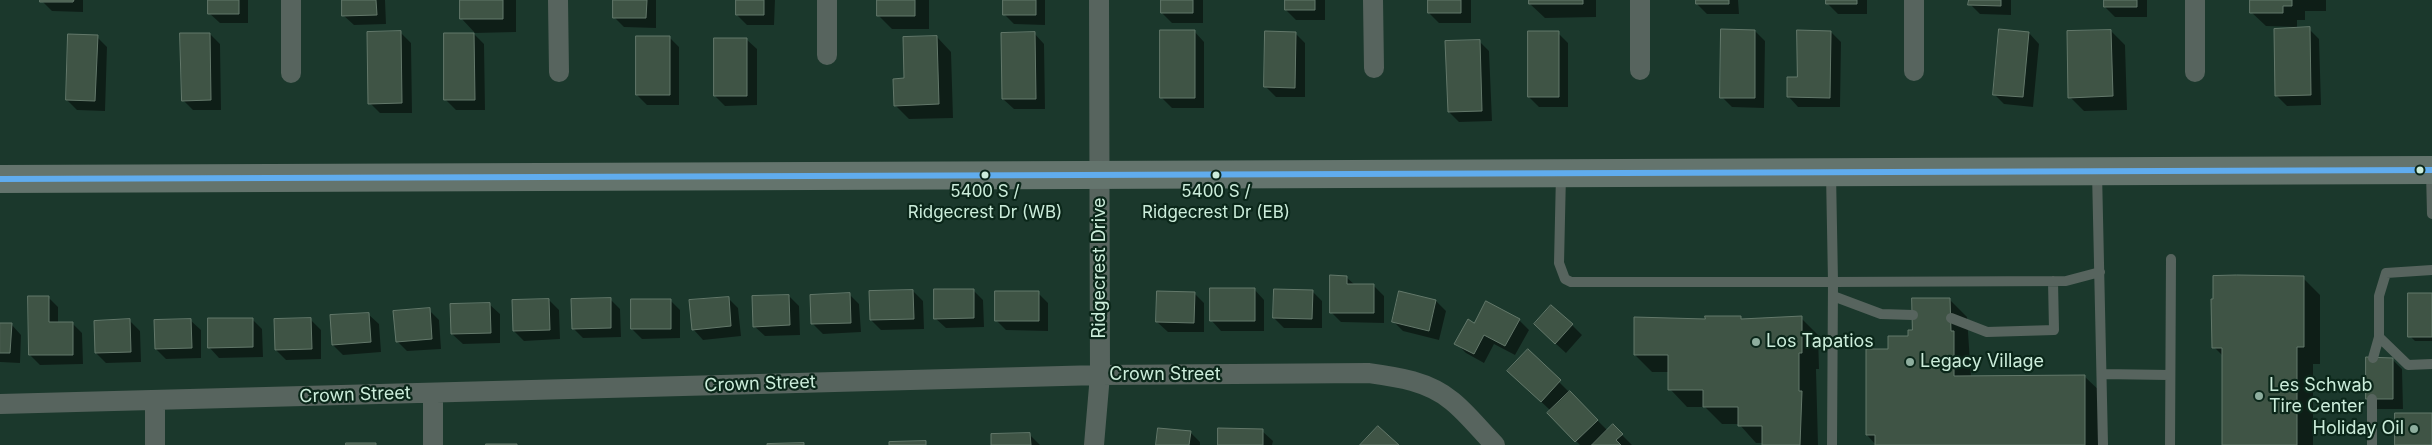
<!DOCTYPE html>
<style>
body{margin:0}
canvas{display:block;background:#1b382c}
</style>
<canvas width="2432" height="445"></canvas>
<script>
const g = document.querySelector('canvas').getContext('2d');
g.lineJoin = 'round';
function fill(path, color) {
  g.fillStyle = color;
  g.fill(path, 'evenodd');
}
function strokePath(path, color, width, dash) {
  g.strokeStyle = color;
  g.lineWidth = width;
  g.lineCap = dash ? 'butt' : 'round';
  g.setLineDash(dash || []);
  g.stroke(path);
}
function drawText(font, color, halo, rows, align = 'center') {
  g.font = font + ' Inter,sans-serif';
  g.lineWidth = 4.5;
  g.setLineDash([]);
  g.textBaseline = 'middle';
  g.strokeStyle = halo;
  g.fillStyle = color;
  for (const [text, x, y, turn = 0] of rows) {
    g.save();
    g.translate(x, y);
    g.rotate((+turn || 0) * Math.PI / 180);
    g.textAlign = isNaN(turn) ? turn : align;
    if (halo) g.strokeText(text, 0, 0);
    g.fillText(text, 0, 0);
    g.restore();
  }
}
const shadow = new Path2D(`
 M41 0H83V12L52 11Z
 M209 0H248V23H220L209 13Z
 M343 0H385L386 24 354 25 343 15Z
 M461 0H516V32L475 33 461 18Z
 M614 0H656V28L624 27 614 17Z
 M737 0H775L774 25H747L737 15Z
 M878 0H929V29H892L878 15Z
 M1004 0H1045V25L1014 24 1004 14Z
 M1162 0H1203V23H1172L1162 13Z
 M1286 0H1325V20H1296L1286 10Z
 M1429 0H1471V23H1439L1429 13Z
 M1530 0H1596V17L1545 18 1530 4Z
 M1697 0H1738L1739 14H1707L1697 4Z
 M1828 0H1867V14H1838L1828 4Z
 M1970 0H2011V15L1980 14 1970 4Z
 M2105 0H2147V17H2115L2105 7Z
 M2252 0H2326V11H2305V20H2297V27L2266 26 2251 12Z
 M2309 29 2319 39 2321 105 2287 106 2277 96Z
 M1194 31 1204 42V108H1172L1162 98Z
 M1755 31 1765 41 1764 108 1732 107 1722 97Z
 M2111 31 2125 45 2127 110 2084 111 2070 97Z
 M1831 32 1841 42 1840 107H1798L1788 96Z
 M401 33 411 43 412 113H380L370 103Z
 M1034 33 1044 44 1045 109H1014L1003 99Z
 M1295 33 1305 43V97H1276L1266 87Z
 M1558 33 1568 43V107H1539L1529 97Z
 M2029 33 2039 44 2033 107 2004 104 1994 94Z
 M210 34 220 44 221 110H193L183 100Z
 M474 34 484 44 485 110H456L446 100Z
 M97 37 107 47 105 111 77 110 67 100Z
 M669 37 679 47V105H647L637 95Z
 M937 37 951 52 953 118 909 119 895 105Z
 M746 39 757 49V105L725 106 715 96Z
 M1479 41 1489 51 1492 121 1459 122 1449 112Z
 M1346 277 1355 285 1374 286 1384 296V323L1341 322 1331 312Z
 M2303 278 2320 295V364H2313V445H2224V357L2214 347Z
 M1254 289 1264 300V331H1221L1211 320Z
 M973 290 983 300 984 327 946 328 935 318Z
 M913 291 923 301 924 329 881 330 871 320Z
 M1312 291 1322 301V328H1284L1274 318Z
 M1400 292 1436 301 1446 311 1439 340 1403 331 1393 321Z
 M1038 293 1048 303V331L1006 330 996 320Z
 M1194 293 1204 303V332H1168L1157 322Z
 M849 294 859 304 861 332 823 334 813 324Z
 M2432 294V341H2415L2410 336Z
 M789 296 799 306 800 335 765 336 754 326Z
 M48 297 58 307V323H72L82 333 83 364 40 365 30 355Z
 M728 298 738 308 741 336 703 340 693 329Z
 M610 299 620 309 621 337 583 338 573 328Z
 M549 300 559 310 560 339 524 341 514 331Z
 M670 300 680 310V338L642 339 632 329Z
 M1950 300 1967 317 1971 377 2084 376 2102 393V445H1876L1867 435 1889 350 1910 337Z
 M489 304 500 314V343L463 344 452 334Z
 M429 310 439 320 441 349 407 351 397 341Z
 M368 314 379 324 381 352 343 355 333 345Z
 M1740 318 1743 320 1801 318 1818 335 1819 369H1816L1818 445H1763V443H1756L1739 424H1722L1705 407H1687L1670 389 1669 372H1652L1635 355 1706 321Z
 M252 319 262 329 263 357 219 358 209 347Z
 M310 319 321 330V359L286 360 276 350Z
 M190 320 201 330V358L166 359 156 349Z
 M1519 320 1529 330 1515 355 1494 344 1484 363 1466 353 1456 343 1474 324Z
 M130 321 140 331 141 362 106 363 96 353Z
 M0 324H11L21 335 20 363 0 362Z
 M1572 325 1582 335 1566 353 1545 334Z
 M1528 351 1608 431 1613 426 1632 445H1580L1549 413 1551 411 1519 381Z
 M2392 359 2402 369 2403 409H2377L2367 399Z
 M1262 431 1273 441 1272 445H1219Z
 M1190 432 1200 442V445H1157Z
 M1030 435 1040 445H992Z`);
const building = new Path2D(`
 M40 0H74L73 2H40Z
 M208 0H239V14H208Z
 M342 0H376L377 15 342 16Z
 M460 0H503V19H460Z
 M613 0H647L646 18H613Z
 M736 0H764V15H736Z
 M877 0H915V16H877Z
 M1003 0H1036V15H1003Z
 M1161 0H1193V13H1161Z
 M1285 0H1315V10H1285Z
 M1428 0H1461V13H1428Z
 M1529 0H1583V4H1529Z
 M1696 0H1729V4H1696Z
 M1826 0H1857V4H1826Z
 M1969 0H2001V6L1968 5Z
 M2104 0H2137V7H2104Z
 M2250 0H2292V6H2283V13H2250Z
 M2310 27 2311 95 2275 96 2274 29Z
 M1721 29 1755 30V98H1720Z
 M1999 29 2029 32 2023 97 1993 95Z
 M1160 30H1195V98H1160Z
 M1797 30 1831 31 1830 98 1787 97V77H1797Z
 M2111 30 2113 96 2068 98 2067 31Z
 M401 31 402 103 368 104 367 32Z
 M1265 31 1296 32 1295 88 1264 87Z
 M1528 31H1559V97H1528Z
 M1035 32 1036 99H1002L1001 33Z
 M180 33H210L211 100 182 101Z
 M444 33H474L475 100H444Z
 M68 34 98 35 95 101 66 100Z
 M636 36H670V95H636Z
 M937 36 939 104 894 106 893 79 904 78 903 37Z
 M714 38H747V96H714Z
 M1480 40 1482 111 1448 112 1445 41Z
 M1330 275 1347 276V284H1374V313H1330Z
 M2237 275 2304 276V347H2297V445H2222V348H2212L2211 299H2213V276Z
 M1210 288H1255V321H1210Z
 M934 289H974V318L934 319Z
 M1274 289 1313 290 1312 319 1273 318Z
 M913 290 914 319 870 320 869 291Z
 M995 291H1039V321H995Z
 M1157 291 1195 292 1194 323 1156 322Z
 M1399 291 1436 300 1429 331 1392 322Z
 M850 293 851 323 811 324 810 295Z
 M2408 293H2432V337H2408Z
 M789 295 790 325 753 327 752 296Z
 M28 296H49V322H73V355H29Z
 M729 297 731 326 692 330 689 300Z
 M611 298V328L572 329 571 299Z
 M1912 298H1950L1951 331H1954V376L2085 375V445H1875V435H1866V349H1888V336H1908V330H1912Z
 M549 299 550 330 513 331 512 300Z
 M631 299H671V329H631Z
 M1486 301 1520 319 1505 346 1484 335 1474 354 1454 344 1468 319 1474 323Z
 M490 303 491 333 451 334 450 304Z
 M1551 305 1573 324 1555 344 1534 324Z
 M430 308 432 339 396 342 393 311Z
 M369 313 371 342 332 345 330 315Z
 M1705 316H1741V319L1802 316V353H1799V391H1802L1800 445H1762V426H1738V407H1703V390H1668V355H1634V317L1705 319Z
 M208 318H253V347L208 348Z
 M311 318 312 349 275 350 274 319Z
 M130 319 131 352 95 353 94 321Z
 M191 319 192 348 155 349 154 320Z
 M0 323H12L10 353H0Z
 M1528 349 1561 380 1541 402 1507 371Z
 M2366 357 2393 358V399H2366Z
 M1570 391 1598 420 1575 442 1547 413Z
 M2395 413H2432V445H2395Z
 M1613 424 1623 434 1616 440 1621 445H1592Z
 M1378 426 1399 445H1360Z
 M1158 428 1191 431 1189 445H1156Z
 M1218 428 1263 429V445H1218Z
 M1030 433 1031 445H991V434Z
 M926 441V445H889V442Z
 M346 443H376V445H346Z
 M804 443V445H767V444Z
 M486 444H517V445H486Z`);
const service = new Path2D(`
 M2431 171 2432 214
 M2097 172 2103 445
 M1831 173 1833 282 2066 281 2100 272
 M1561 174 1559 263 1565 279 1571 282H1833L1832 445
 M2432 270 2386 273 2379 296V337L2408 365 2432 364
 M1833 296 1881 314 1913 315
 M1951 318 1987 332 2054 330 2053 281
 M2373 358 2379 337
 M2102 374 2169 375
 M2170 445 2171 259
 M2372 445V399`);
const minor = new Path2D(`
 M558 0 559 72
 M827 0V55
 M1373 0 1374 68
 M1640 0V70
 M1914 0V71
 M2195 72V0
 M291 73V0
 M433 393V445
 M155 400V445
 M0 404 1100 375 1368 373C1397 377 1428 381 1452 401 1467 413 1481 431 1495 445
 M1094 445 1100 375 1099 0`);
const primary = new Path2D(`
 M0 179 2432 170`);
const bus1 = new Path2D(`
 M0 179 2432 170`);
const markers = [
 [2420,170,4.5,"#cceddb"],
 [985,175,4.5,"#cceddb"],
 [1216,175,4.5,"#cceddb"],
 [1756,342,5,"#8eae9e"],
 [1910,362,5,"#8eae9e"],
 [2259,396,5,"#8eae9e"],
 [2414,429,5,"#8eae9e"]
];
const busNames = [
 ["5400 S /",985,192],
 ["Ridgecrest Dr (WB)",985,213],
 ["5400 S /",1216,192],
 ["Ridgecrest Dr (EB)",1216,213]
];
const streetNames = [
 ["Ridgecrest Drive",1100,268,-90],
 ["Crown Street",1165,375],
 ["Crown Street",760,384,-2],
 ["Crown Street",355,395,-2]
];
const poiNames = [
 ["Los Tapatios",1766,342],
 ["Legacy Village",1920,362],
 ["Les Schwab",2269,386],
 ["Tire Center",2269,407],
 ["Holiday Oil",2404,429,"right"]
];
fill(shadow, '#0007');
fill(building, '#3f5445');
strokePath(building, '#63786a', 1);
strokePath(service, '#57645e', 10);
strokePath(minor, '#57645e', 20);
strokePath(primary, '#64746d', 28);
strokePath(bus1, '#60acee', 6);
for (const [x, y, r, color] of markers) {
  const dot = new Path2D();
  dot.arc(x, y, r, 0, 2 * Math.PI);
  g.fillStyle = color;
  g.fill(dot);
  strokePath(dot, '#0b271a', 2);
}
drawText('17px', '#cceddb', '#0b271a', busNames);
drawText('18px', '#cceddb', '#0b271a', streetNames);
drawText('18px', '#cceddb', '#0b271a', poiNames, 'left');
</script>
